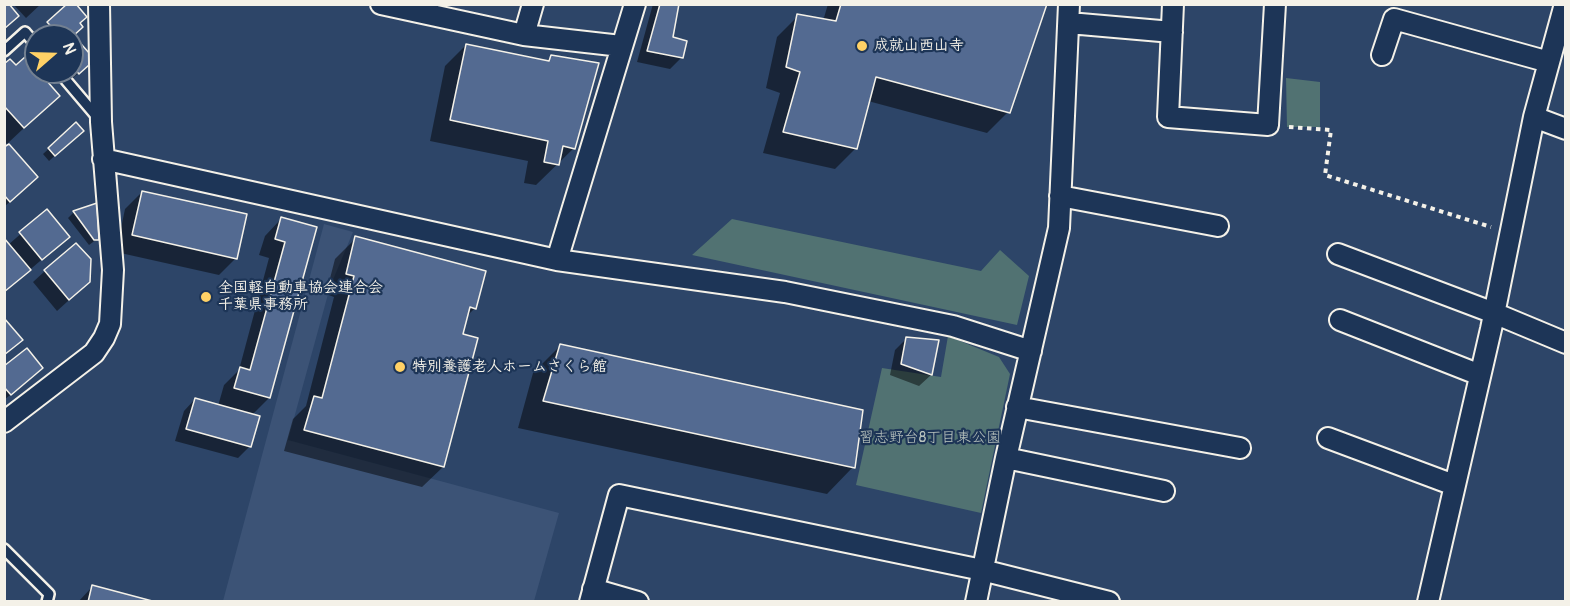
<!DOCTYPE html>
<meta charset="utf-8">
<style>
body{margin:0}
#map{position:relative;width:1570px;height:606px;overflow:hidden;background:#2d4568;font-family:Pangolin,sans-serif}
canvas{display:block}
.frame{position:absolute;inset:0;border:6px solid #f4f1e8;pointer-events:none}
.north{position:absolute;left:24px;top:24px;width:60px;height:60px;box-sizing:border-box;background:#1d3557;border:2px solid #738091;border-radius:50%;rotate:70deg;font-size:16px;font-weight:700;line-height:24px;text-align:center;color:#f4f1e8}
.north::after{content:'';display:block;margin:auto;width:21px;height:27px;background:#ffd166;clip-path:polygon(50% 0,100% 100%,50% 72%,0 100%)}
</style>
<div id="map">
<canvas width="1570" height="606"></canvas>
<div class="frame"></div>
<div class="north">N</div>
</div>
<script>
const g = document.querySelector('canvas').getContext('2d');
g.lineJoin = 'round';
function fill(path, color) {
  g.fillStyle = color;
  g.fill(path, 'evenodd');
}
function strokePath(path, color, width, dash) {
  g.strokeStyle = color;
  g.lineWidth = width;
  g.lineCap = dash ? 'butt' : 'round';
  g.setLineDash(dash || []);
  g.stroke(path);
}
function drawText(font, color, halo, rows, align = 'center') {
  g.font = font + ' Pangolin,"Klee One",sans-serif';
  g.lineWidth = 4.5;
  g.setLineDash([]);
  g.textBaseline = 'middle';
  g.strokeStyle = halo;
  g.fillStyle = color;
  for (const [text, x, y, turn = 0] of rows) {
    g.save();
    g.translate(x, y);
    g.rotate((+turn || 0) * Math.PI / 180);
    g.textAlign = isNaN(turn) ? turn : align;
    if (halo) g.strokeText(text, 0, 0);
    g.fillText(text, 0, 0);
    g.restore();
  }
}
const built = new Path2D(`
 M324 224 353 232 330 287 288 440 559 513 534 601H223Z`);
const green = new Path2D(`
 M1286 78 1320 82V127H1287Z
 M732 219 981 271 1000 250 1029 276 1017 325 692 255Z
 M948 336 999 357 1010 374 981 513 856 485 882 368 941 377Z`);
const shadow = new Path2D(`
 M13 4H41L26 18Z
 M69 4 72 36H38L37 35Z
 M653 4H678L671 38 682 57 670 69 637 62Z
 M828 4H1045L1008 112 987 133 868 101 856 148 835 169 763 153 780 93 766 88 777 37 798 16 823 21Z
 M72 40 88 64 73 78 67 72H72Z
 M466 45 546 62 551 57 574 148 536 185 524 183 528 161 430 141 445 66Z
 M4 66 36 71 58 96 7 144 4 141Z
 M76 124V136L49 161 43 154Z
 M4 149 24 189 4 207Z
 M142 192 235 259 219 275 116 252 125 209Z
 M95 205 97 239 89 245 68 218 74 212Z
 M47 211 68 237 4 292V240L8 245Z
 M281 219 315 228 269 398 252 415 250 446 238 458 175 441 184 411 195 399 218 406 224 385 239 370 269 258 259 255 265 236Z
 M356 238 475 308 466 317 461 335 443 467 422 487 284 451 293 419 306 406 334 297 326 294 335 259Z
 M45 271 89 282 57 311 33 282Z
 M907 338 937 341 931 375 919 386 890 375 895 350Z
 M560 346 853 467 827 494 518 428 533 373Z
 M4 368 30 379 4 400Z
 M93 586 150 602H78Z`);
const building = new Path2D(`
 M4 4H9L19 16 4 29Z
 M67 4H76L87 17 80 23 83 27 72 37 62 29 57 33 47 22Z
 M660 4H679L673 37 687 41 683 58 647 51Z
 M841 4H1047L1010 113 876 77 857 149 783 132 800 72 786 67 797 14 836 21Z
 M74 36 90 54 89 65 79 74 72 66V38Z
 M466 44 549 61 551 55 599 63 575 149 563 146 559 165 544 162 548 141 450 120Z
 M25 57 36 69V72H39L60 96 24 128 4 106V64L10 59 16 65Z
 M76 122 84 131 55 156 48 148Z
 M9 144 38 177 10 202 4 195V147Z
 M142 191 247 214 237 259 132 235Z
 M97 203 99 240H94L73 211Z
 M47 209 70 237 42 260 19 232Z
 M281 217 317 227 270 398 234 388 240 367 250 370 285 242 275 239Z
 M355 236 486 271 476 309 470 307 463 334 478 338 444 467 304 430 314 396 322 398 354 276 346 274Z
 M4 238 31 270 4 292Z
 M76 243 91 259 90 282 69 300 44 270Z
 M4 318 23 340 4 355Z
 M906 337 939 340 932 375 901 364Z
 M560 344 863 410 855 468 543 401Z
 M27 348 43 368 11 395 4 387V366Z
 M195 398 260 416 251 447 186 429Z
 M92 585 156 602H88Z`);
const path = new Path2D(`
 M1289 127 1331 130 1325 175 1491 227`);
const lane = new Path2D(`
 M4 51 25 32 36 45
 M59 72 98 118
 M4 549 49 594 47 602`);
const street = new Path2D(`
 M381 4 524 35 621 46
 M1173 4 1168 117 1268 125 1275 4
 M1069 23 1172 32
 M524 35 533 4
 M1382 55 1394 19 1549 62
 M1534 117 1566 129
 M103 159 557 260 785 292 953 326 1031 351
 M1060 196 1218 226
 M1338 254 1494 313 1566 343
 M557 260 635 4
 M1340 320 1480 375
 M1017 407 1240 448
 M4 422 94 353 104 338 110 324 113 270 101 122 99 4
 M1328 438 1454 485
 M1006 458 1164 491
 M593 589 638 602
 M590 602 619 495 982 570 1109 602
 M976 602 1006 458 1059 228 1069 4
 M1428 602 1491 329 1534 117 1565 4`);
const markers = [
 [862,46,6,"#ffd166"],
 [206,297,6,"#ffd166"],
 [400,367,6,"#ffd166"]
];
const poiNames = [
 ["成就山西山寺",874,46],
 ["全国軽自動車協会連合会",218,288],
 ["千葉県事務所",218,305],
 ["特別養護老人ホームさくら館",412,367]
];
const parkNames = [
 ["習志野台8丁目東公園",930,438]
];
fill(built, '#3c5376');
fill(green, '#517272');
fill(shadow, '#0007');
fill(building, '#536a91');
strokePath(building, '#f4f1e8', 1.5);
strokePath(lane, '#f4f1e8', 14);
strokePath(street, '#f4f1e8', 24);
strokePath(path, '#f4f1e8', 4, [4.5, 4.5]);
strokePath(lane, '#1d3557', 9);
strokePath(street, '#1d3557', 20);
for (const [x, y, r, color] of markers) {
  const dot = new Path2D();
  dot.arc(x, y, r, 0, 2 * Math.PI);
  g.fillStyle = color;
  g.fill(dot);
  strokePath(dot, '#1d3557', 2);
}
drawText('bold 15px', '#f4f1e8', '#1d3557', poiNames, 'left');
drawText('15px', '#bbc5bf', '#1d3557', parkNames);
</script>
